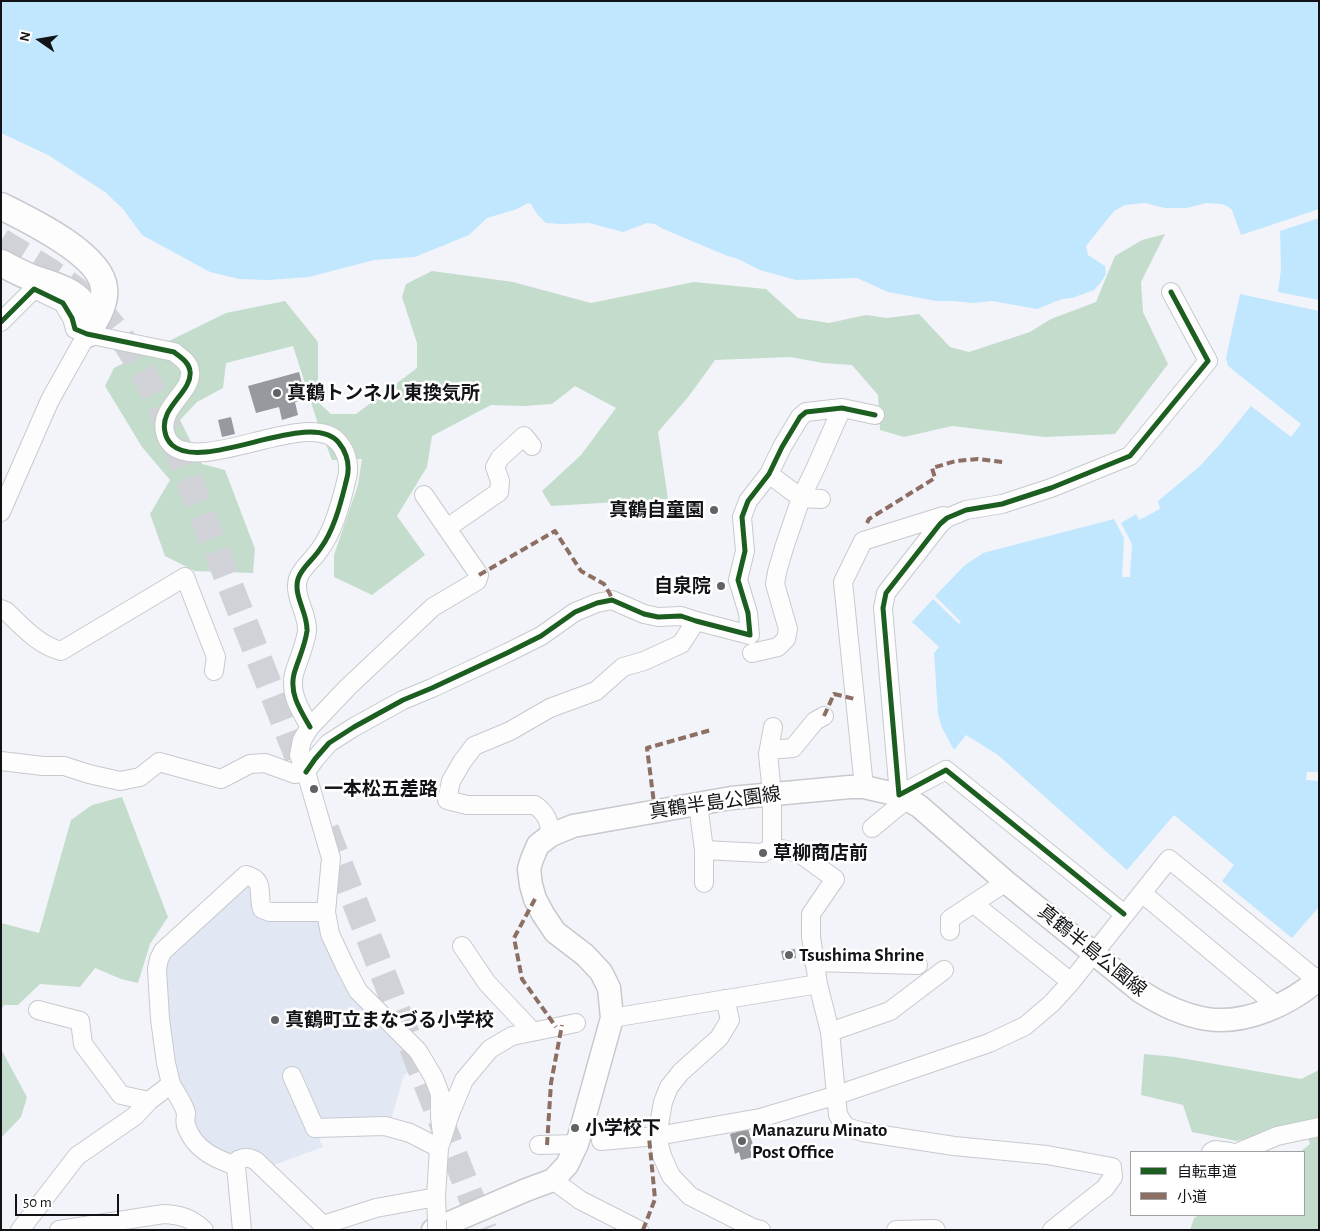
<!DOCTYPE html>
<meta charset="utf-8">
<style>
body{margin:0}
#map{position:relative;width:1320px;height:1231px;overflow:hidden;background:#f2f4fa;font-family:"Alegreya Sans","Noto Sans JP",sans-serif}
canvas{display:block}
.frame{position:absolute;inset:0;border:2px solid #111316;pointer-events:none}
.legend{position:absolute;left:1130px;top:1151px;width:175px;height:65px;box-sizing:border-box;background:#fff;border:1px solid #a0a1a2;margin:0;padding:6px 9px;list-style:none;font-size:15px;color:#111316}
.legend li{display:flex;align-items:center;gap:10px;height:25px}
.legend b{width:25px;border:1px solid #a0a1a2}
.north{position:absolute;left:15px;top:15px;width:50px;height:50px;-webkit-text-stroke:4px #fff;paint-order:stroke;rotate:283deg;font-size:14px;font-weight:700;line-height:20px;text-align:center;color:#111316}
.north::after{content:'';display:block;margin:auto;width:18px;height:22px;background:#111316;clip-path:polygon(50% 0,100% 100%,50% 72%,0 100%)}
.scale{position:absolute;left:15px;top:1194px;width:104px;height:22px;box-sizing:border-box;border:2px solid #111316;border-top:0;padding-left:6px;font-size:15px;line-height:18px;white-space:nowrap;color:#111316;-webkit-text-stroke:4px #fff;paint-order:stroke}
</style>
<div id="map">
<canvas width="1320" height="1231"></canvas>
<div class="frame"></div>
<ul class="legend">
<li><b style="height:6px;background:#1b5e20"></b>自転車道</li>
<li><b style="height:6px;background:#8d6e63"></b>小道</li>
</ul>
<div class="north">N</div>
<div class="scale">50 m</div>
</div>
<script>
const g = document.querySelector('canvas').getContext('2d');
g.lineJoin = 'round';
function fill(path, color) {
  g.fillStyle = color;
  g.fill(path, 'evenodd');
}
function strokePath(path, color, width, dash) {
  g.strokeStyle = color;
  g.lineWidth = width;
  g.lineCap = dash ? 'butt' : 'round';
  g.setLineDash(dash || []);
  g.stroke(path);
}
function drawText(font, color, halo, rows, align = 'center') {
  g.font = font + ' "Alegreya Sans","Noto Sans JP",sans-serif';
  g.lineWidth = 5;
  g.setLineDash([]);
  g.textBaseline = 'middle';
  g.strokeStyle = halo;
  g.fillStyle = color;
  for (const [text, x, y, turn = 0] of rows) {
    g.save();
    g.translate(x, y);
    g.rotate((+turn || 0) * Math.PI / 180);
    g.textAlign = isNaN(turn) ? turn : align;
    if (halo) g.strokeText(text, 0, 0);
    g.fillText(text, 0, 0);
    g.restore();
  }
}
const built = new Path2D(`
 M242 884 254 885 256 905 317 915 354 988 423 1063 404 1075 390 1123 324 1130 319 1138 323 1147 274 1165 255 1153 242 1151 229 1153 216 1150 192 1128 169 1061 163 959Z`);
const forest = new Path2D(`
 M1165 234 1141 282 1143 312 1168 364 1115 434 1045 437 952 426 904 437 880 430 878 395 852 365 823 363 790 357 715 360 689 396 658 432 668 499 551 506 542 491 581 455 616 408 575 386 552 404 524 406 491 405 432 436 427 467 397 516 425 555 372 595 334 577V555L358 485 362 459 332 460 318 424 293 346 226 363 223 388 197 402 180 420 202 464 225 470 255 549 253 573 195 571 165 556 150 514 170 480 142 447 105 386 114 368 226 313 285 301 318 342V402L331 414H356L417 368V343L402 297 406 284 432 271 513 282 591 303 694 282 766 289 798 318 829 323 866 315 887 318 919 314 950 347 969 352 1030 332 1051 319 1096 302 1115 256 1142 240Z
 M122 797 168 917 150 944 138 983 121 979 95 968 80 987 40 984 18 1005H4L1 1010V923L39 933 71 820 92 805Z
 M1 1049 27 1097 21 1117 1 1138Z
 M1144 1054 1175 1057 1301 1079 1319 1070V1230H1190L1194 1218 1199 1215H1304V1152H1300L1310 1144 1303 1124 1237 1141 1192 1132 1183 1105 1141 1095Z`);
const water = new Path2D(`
 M1 1H1319V209L1241 235 1232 210 1227 206 1221 204 1206 203 1187 208H1165L1145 203 1125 205 1114 211 1086 246 1088 255 1105 266 1106 274 1101 282 1094 290 1072 298 1062 299 1037 309 992 301 973 303 953 301H936L888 292 857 278 796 280 760 270 738 259 725 255 661 228 655 224 647 223 623 232 589 223 561 224 546 223 537 214 531 204 528 203 517 209 487 218 469 235 415 257 374 260 309 277 268 280 239 279 210 272 142 235 123 209 105 192 48 155 1 133Z
 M1319 218V300L1278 292 1281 269 1280 231Z
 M1240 294 1319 311V772H1307L1306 780 1319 781V907L1292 938 1222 881 1234 865 1174 815 1127 870 998 755 966 735 954 750 942 728 938 714 934 653 939 647 912 622 933 599 959 624 961 622 935 596 965 565 983 553 1114 519 1124 538 1122 577H1130L1132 544 1121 523 1136 514 1139 520 1160 509 1158 501 1199 467 1220 444 1251 406 1291 437 1301 424 1228 366 1226 358Z`);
const building = new Path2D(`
 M299 372 306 399 295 402 298 415 282 420 279 407 256 413 248 386Z
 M231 417 235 434 222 437 218 420Z
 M795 949 796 958 783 960 781 951Z
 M748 1129 754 1148 750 1149 753 1157 741 1160 739 1152 735 1154 730 1134Z`);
const highwayTunnel = new Path2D(`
 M1 241C33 261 68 280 95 306 125 336 146 374 162 412L305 776
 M326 829 484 1230`);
const minor = new Path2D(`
 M1 322 34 289 63 303 72 318 75 329 87 334 174 352C180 357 189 362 190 371 193 392 159 407 165 432 166 438 168 441 172 445 204 474 311 407 339 443 345 450 349 461 348 471 348 476 346 481 345 486 340 506 333 532 320 549 314 559 301 568 298 579 293 596 308 613 307 631 305 646 298 660 294 674 289 694 301 711 310 727
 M769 474 801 498 821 499
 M424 495 479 575 477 581 433 607 348 687 310 727 302 740 299 755 306 772 331 858 326 912 330 934 345 966 358 991 418 1051 434 1078 440 1094V1117L442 1134
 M1 512 50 400 87 334
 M447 528 499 492 500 481 495 467 500 458 524 436 532 446
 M1 609 6 611C23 627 38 645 61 651L185 577 216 657 214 671
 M752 653 778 647 786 639 788 629 775 584 777 572 784 548 801 498 816 467 842 408
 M773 727 768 754 772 794V847L799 853 835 879 811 914V937L818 984 830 1032 838 1115 846 1127 863 1132 954 1146 1047 1155 1112 1167 1113 1177 1105 1188 1052 1230
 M769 750 793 748 815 721 824 716
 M1 761 43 766H64L89 774 120 781 140 777 159 762 221 779 250 764 265 763 295 774 306 772 315 759 329 743 354 727 403 700 432 688 507 653 541 636 575 612 597 603 612 600 644 614 658 617 681 616 696 621 750 635 748 613 738 580 745 551 742 517 748 501 769 474 782 447 800 417 806 412 842 408 875 415
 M864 787 843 582 863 541 943 516 947 518
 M698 804 704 850V883
 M872 828 906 800
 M551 835C549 821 547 814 535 805H467L447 800 451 781 462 762 474 746 510 731 550 708 596 691 623 667 644 661 681 644 696 621
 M704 850 763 853 772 847
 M1142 893 1169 859 1317 980
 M974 904 1071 982
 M1124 914 946 770 899 795 883 608 886 593 940 524 947 518 966 510 1002 504 1051 488 1130 456 1208 361 1171 292
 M950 931V919L1006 882
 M462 946 487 983 532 1031
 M814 962 918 965
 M725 999 730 1020 719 1038 681 1072 669 1087 663 1102 657 1136 662 1156 671 1176 690 1196 753 1228 761 1230
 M38 1010 80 1021 83 1044 121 1095 149 1101
 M612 1018 818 984
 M830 1032 890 1011 944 970
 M292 1076 315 1128 385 1126 410 1133 439 1148
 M171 1084 166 1063 160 1019 157 969 159 959 163 951 246 875C266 880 257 894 262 909L270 912H326
 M601 1141 657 1136 760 1118 837 1095 989 1043 1025 1026 1052 1003 1071 982 1142 893 1277 1006
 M539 1145 577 1144
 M1211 1152 1215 1150 1230 1152
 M1239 1152 1277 1136 1319 1127
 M553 1180 580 1200 639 1230
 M437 1220 436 1197 439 1148 450 1114 464 1080 490 1049 512 1036 576 1023
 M323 1225 376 1208 436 1197
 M20 1230 77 1156 135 1116 149 1101 171 1084C175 1092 184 1104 186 1113 186 1118 184 1123 187 1128 195 1150 216 1159 236 1166
 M59 1230 164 1214C181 1215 191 1218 204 1230
 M242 1230 236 1166 238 1160C245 1157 249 1157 256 1161L323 1225 325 1230
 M896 1230 935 1229 936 1230`);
const major = new Path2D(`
 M433 1230 526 1190 553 1180 567 1165 577 1144 612 1018 609 988 601 972 585 955 555 932 543 914 535 899 531 885 529 869 532 859 538 845 551 835 573 826 731 798 850 787H864L899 795 919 806 1006 882 1140 991C1160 1004 1182 1015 1207 1019 1246 1025 1290 1004 1319 979`);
const highway = new Path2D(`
 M1 206C29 220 101 254 104 288 106 305 95 320 87 334
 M1 263C11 268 20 273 30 277 45 283 73 289 82 303 87 313 87 324 87 334`);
const minorBridge = new Path2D(`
 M437 1230V1220`);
const quiet = new Path2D(`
 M867 523 869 519 935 478 932 468 956 461 978 459 1003 462
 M479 575 555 531 581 571 604 584 610 594 612 600
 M824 716 834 694 855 699
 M655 811 647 748 711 730
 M535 899 514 938 522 979 556 1027
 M547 1145 551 1083 562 1025
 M643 1230 655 1199 649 1137`);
const cycleway = new Path2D(`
 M1 322 34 289 63 303 72 318 75 329 87 334 174 352C180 357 189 362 190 371 193 392 159 407 165 432 166 438 168 441 172 445 204 474 311 407 339 443 345 450 349 461 348 471 348 476 346 481 345 486 340 506 333 532 320 549 314 559 301 568 298 579 293 596 308 613 307 631 305 646 298 660 294 674 289 694 301 711 310 727
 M306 772 315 759 329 743 354 727 403 700 432 688 507 653 541 636 575 612 597 603 612 600 644 614 658 617 681 616 696 621 750 635 748 613 738 580 745 551 742 517 748 501 769 474 782 447 800 417 806 412 842 408 875 415
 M1124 914 946 770 899 795 883 608 886 593 940 524 947 518 966 510 1002 504 1051 488 1130 456 1208 361 1171 292`);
const markers = [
 [277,393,5,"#606266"],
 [714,510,5,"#606266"],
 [721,586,5,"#606266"],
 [314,789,5,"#606266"],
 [763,853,5,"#606266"],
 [789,955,5,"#606266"],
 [275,1020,5,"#606266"],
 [575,1128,5,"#606266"],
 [742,1141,5,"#606266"]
];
const poiNames = [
 ["真鶴トンネル 東換気所",287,393],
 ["真鶴自童園",704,510,"right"],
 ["自泉院",711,586,"right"],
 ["一本松五差路",324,789],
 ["草柳商店前",773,853],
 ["Tsushima Shrine",799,955],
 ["真鶴町立まなづる小学校",285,1020],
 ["小学校下",585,1128],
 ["Manazuru Minato",752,1130],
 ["Post Office",752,1152]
];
const streetNames = [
 ["真鶴半島公園線",715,803,-8],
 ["真鶴半島公園線",1092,951,39]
];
fill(built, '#e1e7f3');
fill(forest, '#c4dccb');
fill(water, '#c0e7fd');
fill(building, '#98999e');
strokePath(highwayTunnel, '#d0d2d8', 26, [26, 13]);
strokePath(minor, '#c7c9cd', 20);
strokePath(major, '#c7c9cd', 25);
strokePath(highway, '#c7c9cd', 29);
strokePath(minor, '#fdfdfe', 18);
strokePath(major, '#fdfdfe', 22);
strokePath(highway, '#fdfdfe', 26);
strokePath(minorBridge, '#c7c9cd', 20, []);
strokePath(minorBridge, '#fdfdfe', 18);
strokePath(quiet, '#8d6e63', 4, [8, 4]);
strokePath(cycleway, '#1b5e20', 5);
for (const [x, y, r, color] of markers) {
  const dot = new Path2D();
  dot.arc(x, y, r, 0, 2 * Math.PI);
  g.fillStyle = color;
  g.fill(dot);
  strokePath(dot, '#fff', 2);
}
drawText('bold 19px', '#111316', '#fff', poiNames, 'left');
drawText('19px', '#111316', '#fff', streetNames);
</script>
